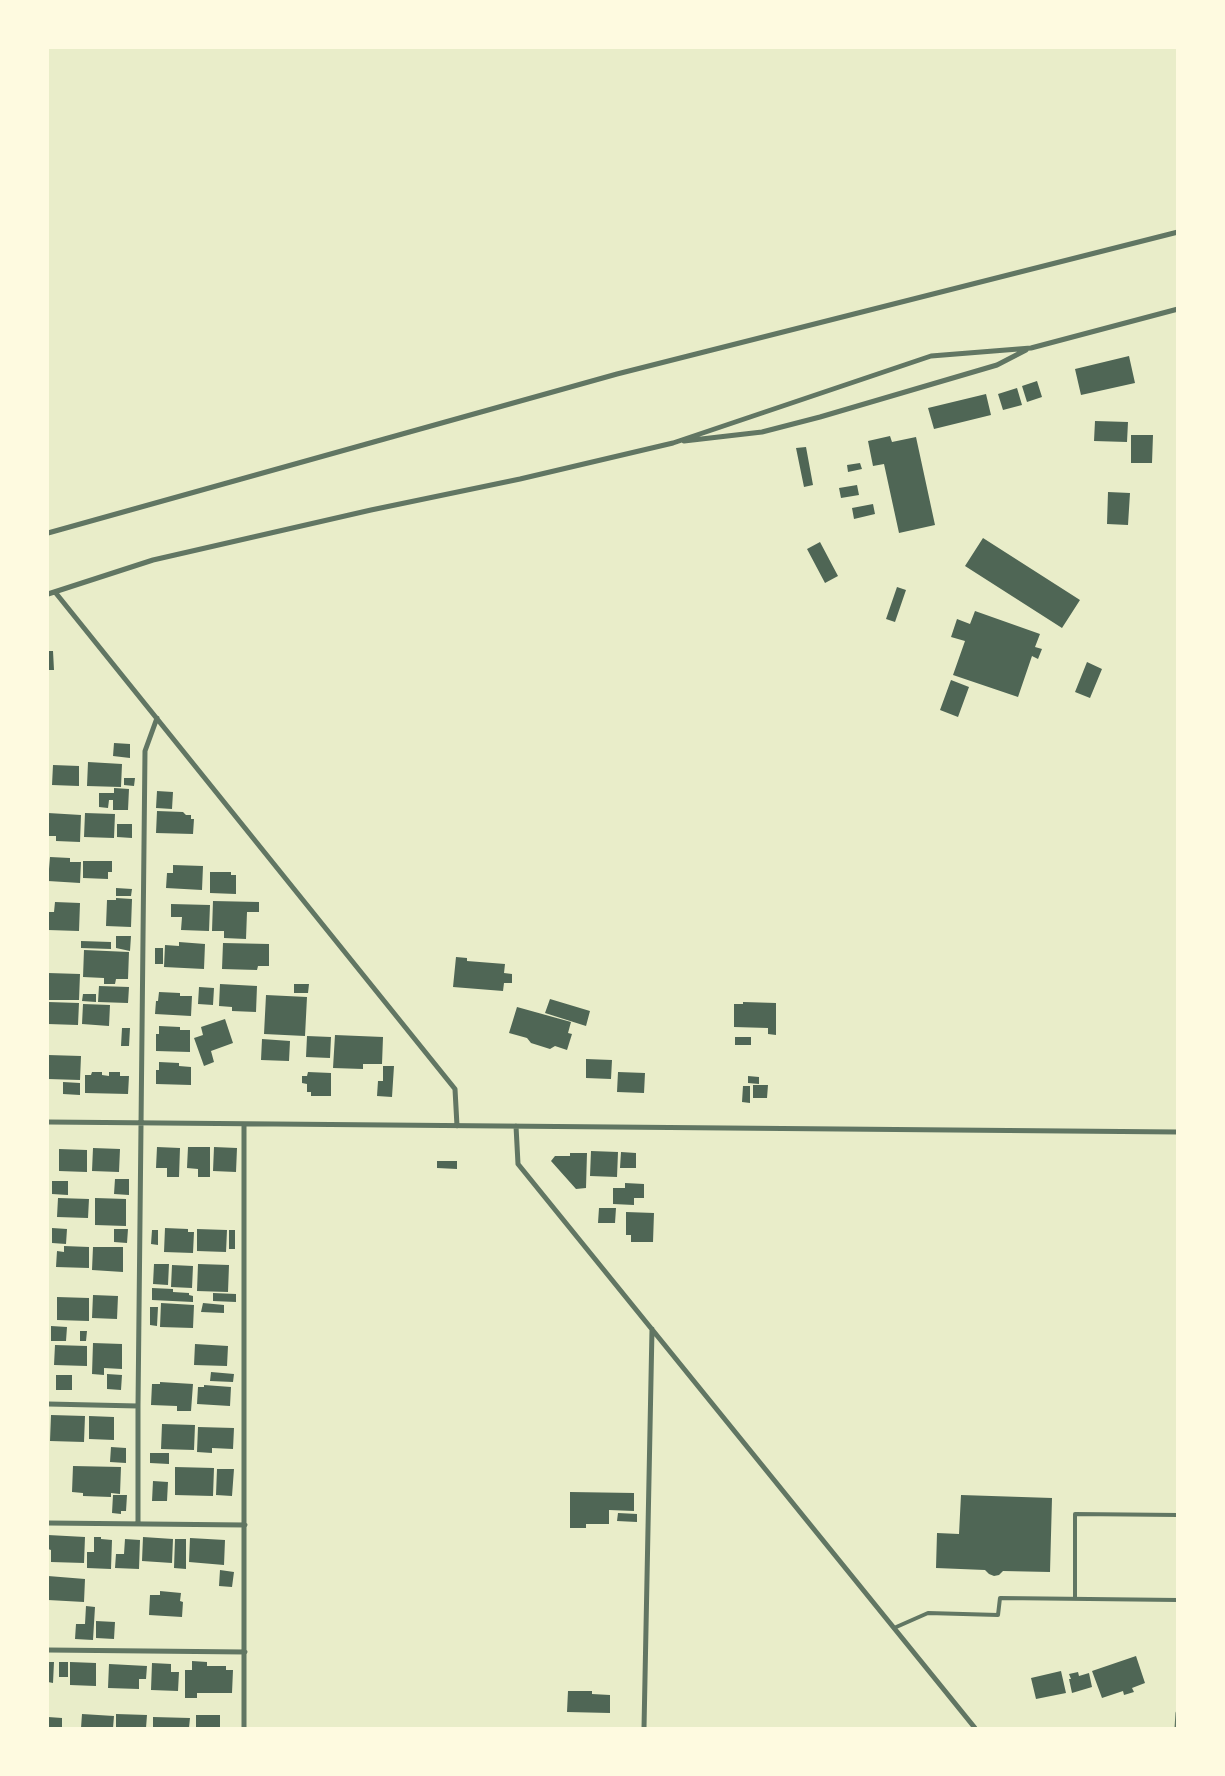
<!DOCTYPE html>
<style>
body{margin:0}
#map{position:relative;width:1225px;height:1776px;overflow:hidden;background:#e9edc9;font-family:Poppins,sans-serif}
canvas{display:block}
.frame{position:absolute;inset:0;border:49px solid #fefae0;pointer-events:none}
</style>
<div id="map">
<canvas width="1225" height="1776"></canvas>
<div class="frame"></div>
</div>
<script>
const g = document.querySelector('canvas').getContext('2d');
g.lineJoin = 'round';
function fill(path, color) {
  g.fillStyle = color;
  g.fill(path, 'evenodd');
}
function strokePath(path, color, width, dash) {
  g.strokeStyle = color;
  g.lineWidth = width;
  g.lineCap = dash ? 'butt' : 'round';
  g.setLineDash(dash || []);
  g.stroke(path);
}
const building = new Path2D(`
 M1129 356 1135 383 1081 395 1075 369Z
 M1037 381 1042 397 1027 402 1022 386Z
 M1017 388 1022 405 1003 410 998 394Z
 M986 394 991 415 934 429 928 408Z
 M1095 421 1128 422 1127 442 1094 441Z
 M1131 435H1153L1152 463H1131Z
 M890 436 892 442 916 437 935 525 899 533 884 464 873 466 868 441Z
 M806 447 813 485 804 487 796 448Z
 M860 463 862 469 848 472 847 465Z
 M857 485 859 495 841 498 839 488Z
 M1108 492 1130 493 1128 525 1107 524Z
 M873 504 875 514 854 519 852 508Z
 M983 538 1080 600 1062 628 965 566Z
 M820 542 838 576 825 583 807 549Z
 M897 587 906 590 895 622 886 619Z
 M975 611 1040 634 1035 647 1042 649 1038 659 1032 656 1018 697 953 675 965 641 951 637 957 619 970 624Z
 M48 651H53L54 670H48Z
 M1087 662 1102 669 1090 698 1075 692Z
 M951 680 969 687 958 717 940 710Z
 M114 743 130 744V758L113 756Z
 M88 762 122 764 121 787 87 786Z
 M53 765 79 766V786L52 785Z
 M124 778H135L134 786 124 785Z
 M114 788 129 789 128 810H113V800H109L108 808 99 807V793H114Z
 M157 791 173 792 172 809 156 808Z
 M157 811 183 812 186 815H191V819H194L193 834 156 833Z
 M48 813 81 815 80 842 56 841V836H48Z
 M85 813 115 814 114 838 84 837Z
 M117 824H132V838L117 837Z
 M50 857 70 858V862H81L80 883 48 881Z
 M83 861H112V872H108V879L83 878Z
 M173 865 203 866 202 890 166 888 167 873H173Z
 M210 872H231V875H236V894L210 893Z
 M116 888 132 889 131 896H116Z
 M116 898 132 899 131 927 106 926 107 900H116Z
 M213 901 259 902V912H247L246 939 224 938V931H212Z
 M55 902 80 903 79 931 48 930V912H54Z
 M171 904 210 905 209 931 181 930 182 917H171Z
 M116 936H131L130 951 116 948Z
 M81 941 111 942V949L81 948Z
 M179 942 205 944 204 969 164 967 165 945 179 946Z
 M223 943 269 944V966H258L257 970 222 969Z
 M155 948H163V964H155Z
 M84 950 129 952 128 979H116L115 984H104V978L83 977Z
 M456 957 467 958V961L505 964 504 973 512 974V983H504L503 991 453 987Z
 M48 973 80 974 79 1000H48Z
 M220 984 257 986 256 1012 232 1011V1007L219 1006Z
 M294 984H309L308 993H294Z
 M99 986 129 987 128 1003 98 1002Z
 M199 987 214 988 213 1005 198 1004Z
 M159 992 180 993V996H192L191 1016 155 1014 156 1001H158Z
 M83 994H96V1002L82 1001Z
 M266 995 307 997 305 1036 264 1034Z
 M550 999 590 1011 586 1026 545 1013Z
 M48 1002 79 1003 78 1025 48 1024Z
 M743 1002 776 1003V1035L768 1034V1028L734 1027V1004H743Z
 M83 1004 110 1005 109 1026 82 1024Z
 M517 1007 571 1022 568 1033 572 1034 567 1050 555 1046 550 1049 531 1043 527 1038 509 1033Z
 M225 1019 233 1043 211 1051 214 1062 204 1066 194 1038 203 1035 201 1027Z
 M159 1026 180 1027V1030H190V1052L156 1051V1034H159Z
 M122 1028H130L129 1046H121Z
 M335 1035 383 1037 382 1064H363V1069L333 1068Z
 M307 1036 331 1037 330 1058 306 1057Z
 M735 1037H751V1045H735Z
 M262 1039 290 1041 289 1061 261 1060Z
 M48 1055 81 1056 80 1080 48 1079Z
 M586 1059 612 1060 611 1079 586 1078Z
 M159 1062 179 1063V1066L191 1067V1085L156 1084V1070H159Z
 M383 1066H394L392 1097 377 1096 378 1081H383Z
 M92 1072H102V1075L109 1076V1072H120V1076H129L128 1094 85 1093V1075H91Z
 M308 1072 331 1073V1096H311V1092H307V1084L302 1083V1076H307Z
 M618 1072 645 1073 644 1093 617 1092Z
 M748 1076 759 1077V1084L748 1083Z
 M63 1082 80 1083V1095L63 1094Z
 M753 1085H768L767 1098H753Z
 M743 1086H750V1103L742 1102Z
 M157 1147 180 1148 179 1177H167V1168H156Z
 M188 1147H210V1177H198V1169L187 1168Z
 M214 1147 237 1148 236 1172 213 1171Z
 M93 1148 120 1149 119 1172 92 1171Z
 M59 1149 87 1150V1172L59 1171Z
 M591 1151 618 1152 617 1177 590 1176Z
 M621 1152 636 1153V1168H620Z
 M570 1153H587L586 1188 576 1189 551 1161 555 1156H570Z
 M437 1161H457V1169L437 1168Z
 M115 1179H129V1195L114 1194Z
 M52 1181H68V1195L52 1194Z
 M625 1183 644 1184V1198H634V1205L613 1204V1188H625Z
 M58 1198 89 1199 88 1218 57 1217Z
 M95 1198 126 1199V1226L95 1225Z
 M599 1208H616L615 1223H598Z
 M626 1212 654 1213 653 1242H631V1235H626Z
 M52 1228 67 1229 66 1244 52 1243Z
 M165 1228 188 1229V1232H194L193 1253 164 1252Z
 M114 1229H128L127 1243 114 1242Z
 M197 1229 227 1230 226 1252 197 1251Z
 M152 1230H158V1245L151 1244Z
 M229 1230H235V1249H229Z
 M64 1246 89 1247V1268L56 1267 57 1251 64 1252Z
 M93 1247H123V1272L92 1270Z
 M154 1264H169L168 1285 153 1284Z
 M198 1264 229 1265 228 1292 197 1291Z
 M172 1265 193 1266 192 1288 171 1287Z
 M152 1288 173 1289V1292L189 1293V1295L193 1296V1302L152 1300Z
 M213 1293 236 1294V1302L213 1301Z
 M93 1295 118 1296 117 1319 92 1318Z
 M57 1297 89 1298V1321L57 1320Z
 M161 1303 194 1305 193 1328 160 1327Z
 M203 1303 224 1305V1313L201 1312Z
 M150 1307H158L157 1326 150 1325Z
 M51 1326 67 1327 66 1341H51Z
 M80 1331H87L86 1341H80Z
 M93 1343 122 1344V1369L104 1368V1375L92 1374Z
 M195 1344 228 1346 227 1366 194 1365Z
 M55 1345 87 1346V1366L54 1365Z
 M211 1372 234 1374 233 1382 210 1381Z
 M107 1374 122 1375 121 1390 107 1389Z
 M56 1375H72V1390H56Z
 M160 1382 193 1384 191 1411H177V1406L151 1405 152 1384H160Z
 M204 1385 231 1387 230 1406 197 1404 198 1387H204Z
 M51 1415 85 1416 84 1442 50 1441Z
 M89 1416 114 1417V1440L89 1439Z
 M162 1424 195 1425 194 1450 161 1449Z
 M198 1427 234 1428 233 1449 212 1448V1453L197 1452Z
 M111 1447 126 1448V1463L110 1462Z
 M150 1453H169V1464L150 1463Z
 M73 1466 121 1467 120 1494 111 1493V1497L83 1496V1493L72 1492Z
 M175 1467 214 1468 213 1496 175 1495Z
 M217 1469H234L232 1496 216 1495Z
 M153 1481 168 1482 167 1501H152Z
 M570 1492 634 1493V1511L609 1510V1524H586V1528H570Z
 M113 1495H127L126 1511H121V1514L112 1513Z
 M961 1495 1052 1498 1050 1572 1003 1571 999 1575 994 1576 989 1574 985 1570 936 1568 937 1533 959 1534Z
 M618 1513 637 1514V1522L617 1521Z
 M48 1535 85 1537 84 1563 51 1562V1550L48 1549Z
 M94 1537H101V1539L112 1540 111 1569 87 1568V1552H94Z
 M143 1537 173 1539 172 1563 142 1561Z
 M190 1538 225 1540 224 1565 189 1562Z
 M125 1539 140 1540 139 1569 115 1568 116 1554H124Z
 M175 1539H186V1569L174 1568Z
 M220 1570 234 1572 232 1587 219 1586Z
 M48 1576 85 1579 84 1602 48 1600Z
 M160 1591 181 1593 180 1601 183 1602 182 1617 149 1615 150 1595H160Z
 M86 1606 95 1607 93 1640 75 1639 76 1624H85Z
 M96 1621 115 1622 114 1639 96 1638Z
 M1136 1656 1145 1683 1132 1688 1134 1692 1124 1695 1123 1691 1102 1698 1092 1671Z
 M192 1661 207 1662V1666H226V1670H233L232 1693H197V1698H185V1670H192Z
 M48 1662H54L53 1683 48 1682Z
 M59 1662H68V1677H59Z
 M70 1662 96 1663V1686L70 1685Z
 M152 1663 171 1664V1672H179L178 1691 151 1690Z
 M109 1664 147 1666 146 1679H139V1689L108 1688Z
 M1061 1671 1066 1693 1036 1699 1031 1678Z
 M1078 1672 1079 1676 1089 1673 1092 1687 1072 1693 1069 1679H1071L1069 1674Z
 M568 1691H592V1694L610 1695V1713L567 1712Z
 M82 1714 114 1716 113 1728H81Z
 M116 1714 147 1715 146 1728H116Z
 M196 1715H220V1728H196Z
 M48 1717 62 1718V1728H48Z
 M153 1717 190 1718 189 1728H153Z`);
const service = new Path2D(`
 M1075 1599V1514L1178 1515
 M894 1628 928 1613 998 1615 1000 1598 1178 1600`);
const minor = new Path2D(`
 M684 441 762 432 820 417 997 365 1026 350
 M48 533 617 374 1178 232
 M55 592 455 1089 457 1126
 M48 594 153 560 371 510 520 479 673 443 931 356 1031 348 1178 309
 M48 1122 1178 1132
 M516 1126 518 1164 975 1728
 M48 1404 138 1406
 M48 1523 245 1525
 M138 1524V1406L145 751 157 718
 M48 1650 245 1652
 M244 1728V1124
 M644 1728 652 1329
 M1177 1728 1178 1713`);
fill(building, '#4f6655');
strokePath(service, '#617663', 4);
strokePath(minor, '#617663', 5);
</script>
